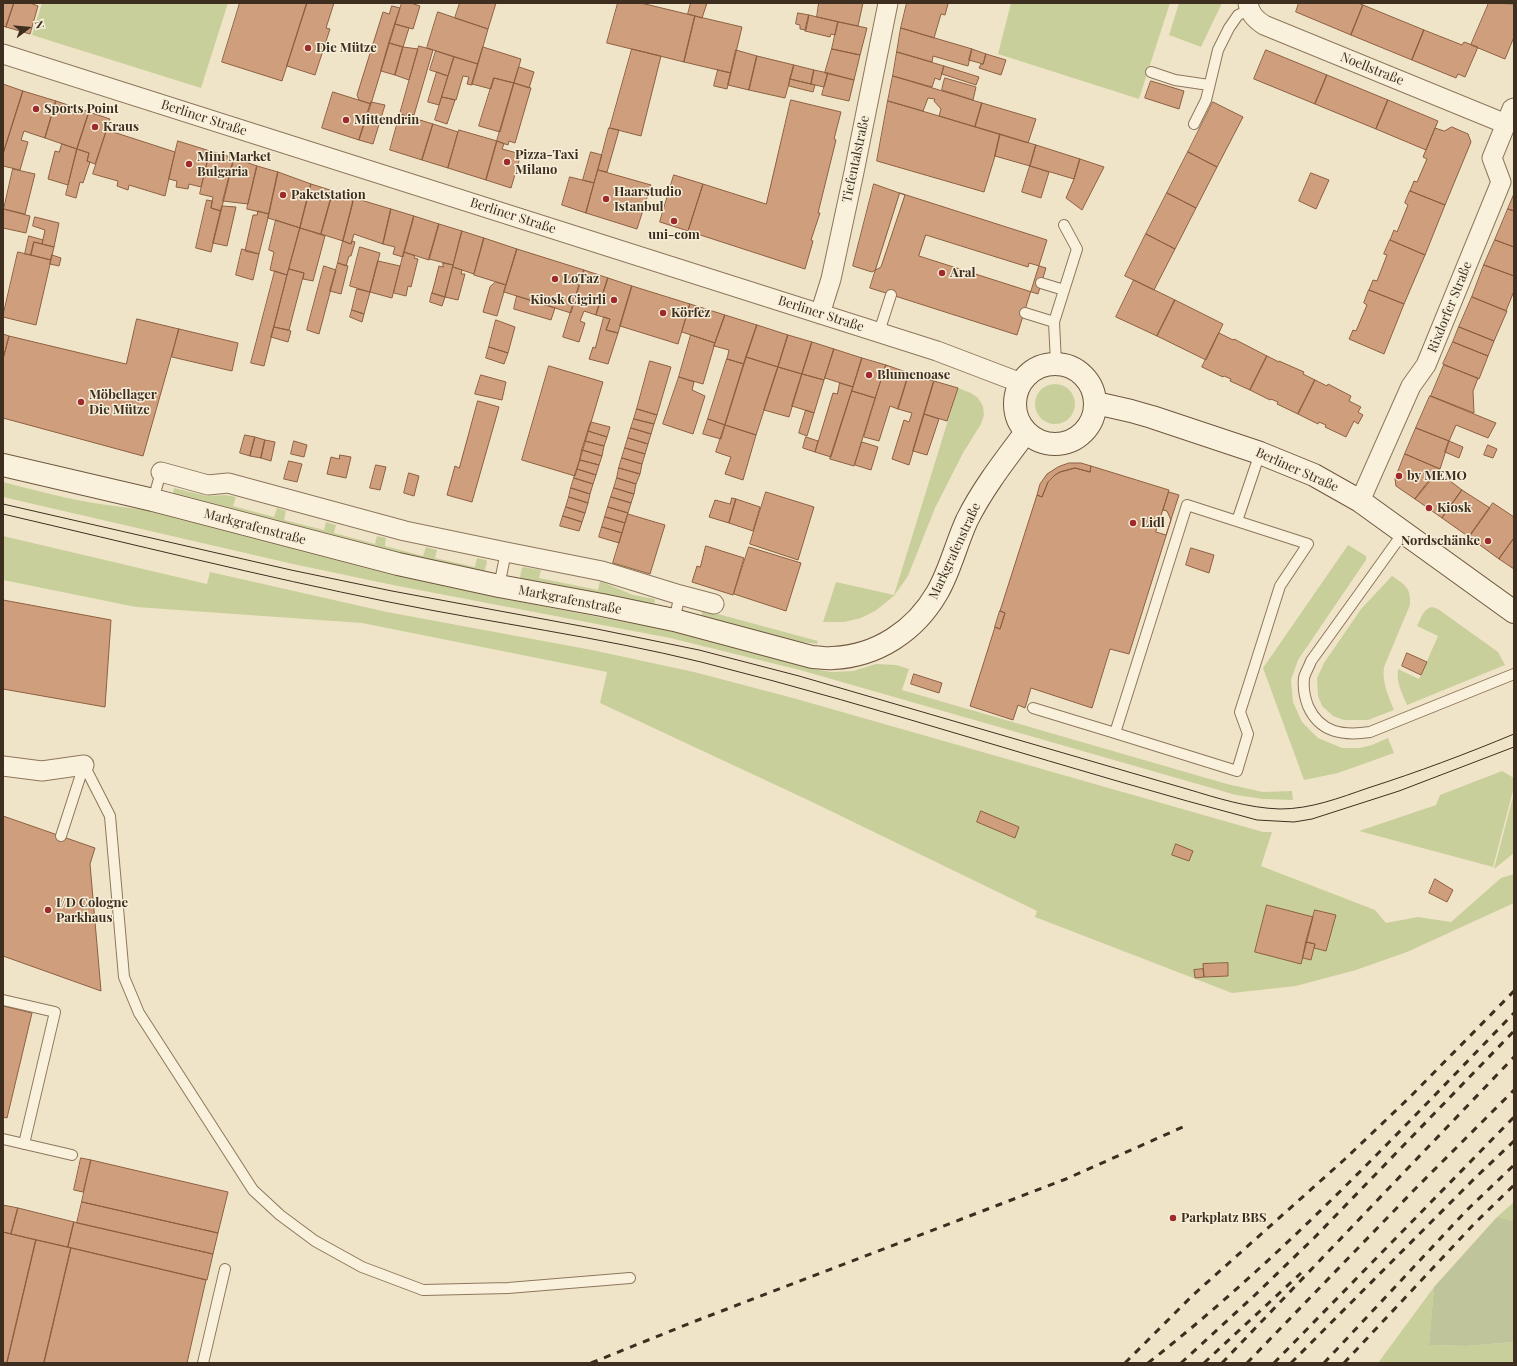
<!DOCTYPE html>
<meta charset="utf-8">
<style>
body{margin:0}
#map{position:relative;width:1517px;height:1366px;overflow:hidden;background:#f0e4c8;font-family:"Playfair Display",serif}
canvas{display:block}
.frame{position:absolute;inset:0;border:4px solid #3d2e20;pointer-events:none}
.north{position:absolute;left:8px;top:8px;width:40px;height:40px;-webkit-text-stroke:3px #f7eed8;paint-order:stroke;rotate:74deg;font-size:11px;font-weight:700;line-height:16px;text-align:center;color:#3d2e20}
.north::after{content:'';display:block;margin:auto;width:14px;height:18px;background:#3d2e20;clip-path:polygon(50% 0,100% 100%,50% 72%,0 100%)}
</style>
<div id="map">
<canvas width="1517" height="1366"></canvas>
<div class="frame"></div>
<div class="north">N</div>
</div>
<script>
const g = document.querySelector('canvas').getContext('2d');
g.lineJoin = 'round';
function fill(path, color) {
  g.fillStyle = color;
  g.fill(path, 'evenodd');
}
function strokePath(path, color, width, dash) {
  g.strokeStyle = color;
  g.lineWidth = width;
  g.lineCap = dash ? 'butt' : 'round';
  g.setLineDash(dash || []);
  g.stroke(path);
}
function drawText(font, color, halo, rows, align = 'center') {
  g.font = font + ' "Playfair Display",serif';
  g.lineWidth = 3;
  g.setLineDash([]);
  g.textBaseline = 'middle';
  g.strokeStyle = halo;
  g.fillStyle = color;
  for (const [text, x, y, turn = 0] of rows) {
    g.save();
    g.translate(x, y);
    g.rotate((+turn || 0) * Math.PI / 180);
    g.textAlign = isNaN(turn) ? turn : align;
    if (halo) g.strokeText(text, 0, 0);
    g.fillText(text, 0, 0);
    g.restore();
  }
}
const green = new Path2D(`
 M42 3H228L201 88 32 35Z
 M1011 3H1170L1139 99 998 54Z
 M1179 3H1222L1201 47 1169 35Z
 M1035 404a20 20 0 1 1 40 0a20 20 0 1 1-40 0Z
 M958 388 971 393 978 398 983 406 984 415 981 424 963 453 935 508 908 576 894 596 875 611 861 618 844 622H823L836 582 894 595Z
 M3 482C31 489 59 497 88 502 108 506 129 507 150 511L395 575 495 597 671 631 809 668 831 672 853 671 876 664 896 665 909 669 902 690 1227 784 1263 792 1292 791 1293 800 1263 799 1236 795 800 670 670 638 393 585 293 564 3 497Z
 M174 488 207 496 225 495 236 497 233 506 274 517 277 508 286 511 284 520 324 530 326 522 336 525 334 533 375 544 377 536 386 538 385 546 423 556 426 547 437 550 435 558 475 567 477 558 486 560 487 562 485 570 483 571 401 553 173 493Z
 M3 536 207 584 210 572 387 612 592 650 694 672 793 698 1263 832H1272L1261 866 1375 910 1386 923 1418 917 1451 922 1501 878 1514 874V903L1407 952 1356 970 1296 986 1232 993 1035 917 1037 911 810 801 600 703 607 672 362 623 136 607 3 580Z
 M1348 545 1366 556V560L1298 660 1291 680 1293 702 1302 722 1318 738 1335 745 1342 748H1360L1372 745 1388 738 1394 753 1338 773 1304 780 1263 668Z
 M523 567 541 570 539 578 598 590 600 581 633 595 655 599 654 604 521 579 520 577 522 568Z
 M1392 576C1405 585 1411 587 1410 605L1384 667C1382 683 1388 695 1394 710L1368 720H1344L1333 716 1322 706 1318 696 1317 678 1324 663 1361 609Z
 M1432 607 1438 609 1498 652 1505 665 1407 705C1402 693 1396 682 1398 669L1419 679 1438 636 1417 626C1421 618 1423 609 1432 607Z
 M703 610 818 641 817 644 796 641 701 616Z
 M1502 771 1514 778V787L1493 867 1359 831 1436 805 1440 795Z
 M1514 793V853L1494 869Z
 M1514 1202V1221L1497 1217Z
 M1434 1287 1429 1345 1466 1346 1514 1342V1363H1378Z`);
const cemetery = new Path2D(`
 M1497 1217 1514 1221V1342L1466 1346 1429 1345 1434 1287Z`);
const building = new Path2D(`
 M3 3H14L6 27 3 26Z
 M14 3H30L38 6 30 34 6 27Z
 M240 3H307L282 81 222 62Z
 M307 3H334L326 28 330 29 315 75 287 66Z
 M402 3H411L420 6 413 29 395 24Z
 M460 3H496L488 29 455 18Z
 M618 3H641L695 16 684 62 607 43Z
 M691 3H707L702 18 688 14Z
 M819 3H863L858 26 817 17Z
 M907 3H945L948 4 945 15 941 14 934 38 901 28Z
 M1299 3H1358L1363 5 1351 35 1296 12Z
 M1489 3 1514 4V37L1505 59 1471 45Z
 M1363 5 1424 30 1412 60 1351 35Z
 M392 6 400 8 371 104 359 100 357 95 383 12 389 14Z
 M438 12 488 29 478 64 427 48Z
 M798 13 809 15 806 30 800 29V25L796 24Z
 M809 15 838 22 835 35 831 34 830 37 805 31Z
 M695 16 742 27 731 73 684 62Z
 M838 22 867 28 860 55 832 49Z
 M395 24 409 28 403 47 389 43Z
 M901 28 972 49 968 66 933 56 932 62 897 52Z
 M1424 30 1462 45 1464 42 1478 47 1465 77 1458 74 1456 78 1412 60Z
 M389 43 403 47 395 75 381 71Z
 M419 46 433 50 414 115 407 113 406 116 400 114Z
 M403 47 418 49 409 80 395 75Z
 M483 47 521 59 514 83 494 78 491 89 472 84Z
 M632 49 661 56 641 136 610 128Z
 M832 49 860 55 854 80 825 73Z
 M972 49 986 54 983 64 969 60Z
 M736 50 757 56 749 90 728 85Z
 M1266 50 1327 75 1315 104 1254 79Z
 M436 51 454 57 448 76 430 70Z
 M897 52 944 66 940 80 935 78 932 87 893 76Z
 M986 54 1006 60 1001 75 979 68 981 64H983Z
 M757 56 794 65 785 98 749 90Z
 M454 57 478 64 472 85 467 84 469 77 463 76 456 100 442 97Z
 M794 65 814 70 811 84 790 79Z
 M944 66 979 77 976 85 942 74Z
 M519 67 534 72 529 88 514 83Z
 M718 70 731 73 727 89 714 86Z
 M814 70 828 73 824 87 811 84Z
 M437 72 448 76 439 105 428 102Z
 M828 73 854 80 849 101 822 95Z
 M1327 75 1388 100 1376 129 1315 104Z
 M893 76 982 103 975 127 939 116 941 109 934 101 935 99 928 98 923 111 888 101Z
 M494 78 514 83 500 132 479 126Z
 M945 78 976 87 973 100 942 90Z
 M790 79 815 85 813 92 789 86Z
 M1151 81 1184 91 1179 109 1145 98Z
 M514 83 531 88 515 143 509 141 508 145 497 141Z
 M3 84 23 91 3 154Z
 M23 91 56 101 45 138 24 131 21 140 28 142 20 170 3 166V154Z
 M333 92 371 104 359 140 322 128Z
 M442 97 455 100 447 124 435 120Z
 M791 100 841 112 834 139 836 140 818 213H820L811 240 813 241 805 269 688 231 703 184 766 204Z
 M1388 100 1438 121 1426 150 1376 129Z
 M56 101 89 112 77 149 45 138Z
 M888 101 1000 134 995 156 984 192 877 161Z
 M371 102 385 105 373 144 359 140Z
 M1213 102 1243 117 1217 167 1188 152Z
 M982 103 1036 119 1028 143 975 127Z
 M89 112 110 119 95 164 87 161 89 153 77 149Z
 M400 114 433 124 422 160 390 150Z
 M433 124 458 132 448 168 422 160Z
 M1452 127 1468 134 1471 142 1445 205 1410 191 1414 181 1417 182 1427 159 1423 157 1435 128 1444 131Z
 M609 128 619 130 607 172 598 170Z
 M107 130 175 152 165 196 129 185 128 190 117 186 118 181 93 174Z
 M459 130 497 141 486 180 448 168Z
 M1000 134 1036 145 1030 166 995 156Z
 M178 141 210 151 201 187 189 184 188 189 176 187 177 181 169 179Z
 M497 141 504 144 502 149 521 154 511 188 486 180Z
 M62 144 77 149 68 185 48 179 55 151 59 152Z
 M1036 145 1080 159 1074 179 1030 166Z
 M77 149 89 153 87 161 90 162 83 183 80 182 76 198 66 195Z
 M210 151 234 158 221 211 211 208 213 197 200 194Z
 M591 152 602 155 594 183 583 180Z
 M1188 152 1217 167 1196 208 1167 193Z
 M234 158 257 166 248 204 223 201Z
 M1080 159 1104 167 1082 210 1066 198 1074 179Z
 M257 166 278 172 269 214 247 209Z
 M1030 166 1049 172 1041 198 1022 192Z
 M13 169 35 174 25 214 4 209Z
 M598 170 651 185 637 229 586 213Z
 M278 172 311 184 300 228 268 218Z
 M1311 173 1329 180 1316 209 1299 201Z
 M674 175 703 184 688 231 660 222Z
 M570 177 594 183 586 213 562 205Z
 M311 184 333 191 321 234 300 228Z
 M874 184 905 195 881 267 872 272 853 266Z
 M333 191 354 198 343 241 321 234Z
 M1410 191 1445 205 1425 255 1390 240 1394 230 1397 232 1408 205 1405 203Z
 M900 193 1047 240 1017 335 870 288Z
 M1167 193 1196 208 1175 249 1146 234Z
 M1514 194V211L1508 209Z
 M354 198 391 209 383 244 354 234 351 244 343 241Z
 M207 200 212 201 211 208 221 211 211 252 196 248Z
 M222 206 236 207 227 246 213 243Z
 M3 209 30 216 26 233 3 228Z
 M391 209 414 216 403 257 393 254 395 247 383 244Z
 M1508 209 1514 211V247L1495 240Z
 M258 211 269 214 259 254 245 251 253 215H257Z
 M414 216 439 224 429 260 404 252Z
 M35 217 59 223 54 247 42 244 45 230 33 226Z
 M276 220 300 228 287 275 270 270 274 252 269 250Z
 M439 224 462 231 453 265 429 259Z
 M300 228 325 236 313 281 303 279 304 273 289 269Z
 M462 231 484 238 474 274 453 267Z
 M1146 234 1175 249 1154 290 1125 276Z
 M926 235 1028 267 1029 263 1046 268 1038 294 919 256Z
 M29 236 43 240 42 244 34 242 31 255 25 254Z
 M484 238 517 249 506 285 474 275Z
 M1390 240 1425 255 1404 304 1369 290 1373 280 1377 281 1387 255 1384 254Z
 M1495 240 1514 247V276L1484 265Z
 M343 241 351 244 352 241 355 242 351 256H349L346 266 338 263Z
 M34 242 54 247 51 260 31 255Z
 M360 247 380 253 370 292 350 286Z
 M242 249 259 254 253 280 236 275Z
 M517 249 584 270 571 313 504 292Z
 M18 252 51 260 36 325 3 317Z
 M404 252 415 256 414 258 418 259 411 287 408 286 406 296 394 293Z
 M52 255 61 258 59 266 50 264Z
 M378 261 400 266 392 298 370 292Z
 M338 263 348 266 341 294 330 291Z
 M443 263 453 265 445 297 432 293 439 266 443 267Z
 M1484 265 1514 276V291L1506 311 1472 297Z
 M324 266 336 270 319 334 307 330Z
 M453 267 462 270 461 274H465L458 300 445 297Z
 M289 269 304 273 289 330 274 327Z
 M584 270 608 278 596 315 584 311 580 321 585 323 579 342 563 337Z
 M275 271 287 275 264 366 251 363Z
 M608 278 632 286 618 333 606 330 610 319 596 315Z
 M1134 280 1175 300 1157 336 1116 317Z
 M496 282 506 285 497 316 483 312 490 287Z
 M632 286 690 304 678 344 620 326Z
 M357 289 370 292 364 314 352 310Z
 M1369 290 1404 304 1384 354 1349 339 1353 330 1356 331 1367 305 1364 303Z
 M432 293 445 297 442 306 430 302Z
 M517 296 555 308 551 320 514 309Z
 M1472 297 1507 311 1494 341 1459 327Z
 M1175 300 1223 324 1206 360 1157 336Z
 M690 304 725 315 715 343 682 332Z
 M352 310 364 314 362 322 350 317Z
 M725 315 757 325 744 364 727 359 729 350 714 346Z
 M604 317 610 319 606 330 618 333 608 364 589 359 593 347 595 348Z
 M137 319 179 329 143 456 3 418V359L9 336 126 364Z
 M496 320 515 327 508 353 489 347Z
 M757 325 788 335 778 367 746 357Z
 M274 327 291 331 288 342 271 337Z
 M1459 327 1494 341 1488 356 1453 342Z
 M179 329 238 343 232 371 172 357Z
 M1219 333 1233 340 1234 339 1267 356 1250 390 1230 381 1231 379 1224 376 1223 377 1202 367Z
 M3 334 9 336 3 359Z
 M691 335 715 343 703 384 679 377Z
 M788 335 812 342 802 374 778 367Z
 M812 342 834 349 824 380 802 374Z
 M1453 342 1488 356 1479 379 1443 364Z
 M489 347 508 353 504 364 486 358Z
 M834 349 862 358 853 387 825 378Z
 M1267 356 1279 362V361L1304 372 1303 374 1315 380 1298 414 1277 404 1278 402 1271 399 1270 400 1250 390Z
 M746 357 778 367 756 435 725 425Z
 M862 358 886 365 875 398 852 391Z
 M727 359 744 364 725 425 708 419Z
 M650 361 671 367 657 415 637 409Z
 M886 365 909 373 898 409 890 406 879 441 864 437Z
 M1444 365 1478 378 1473 391 1474 413 1431 396Z
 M549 366 603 382 575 476 522 460Z
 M778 367 802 374 789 417 764 410Z
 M909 373 934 381 909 465 892 459 904 420 909 422 912 413 898 409Z
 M802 374 824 380 814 413 792 406Z
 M481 375 506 382 502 400 475 394Z
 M679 377 694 382 692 390 705 396 693 434 663 424Z
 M1315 380 1327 386 1328 384 1351 396 1349 401 1361 407 1358 412 1363 415 1358 424 1354 421 1346 437 1325 427 1326 425 1319 422 1318 424 1298 414Z
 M934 381 958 388 947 421 924 414Z
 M840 383 853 387 831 457 815 452 833 393 837 394Z
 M852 391 875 398 854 466 830 459Z
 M1430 396 1496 423 1488 438 1456 425 1449 441 1416 428Z
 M478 401 499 407 472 502 447 495 455 466 459 468Z
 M637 409 657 415 654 424 634 419Z
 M806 410 814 413 807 436 799 433Z
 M924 414 939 419 927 455 913 451Z
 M634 419 654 424 651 434 631 428Z
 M708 419 725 425 721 439 703 434Z
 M591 422 610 427 607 437 588 431Z
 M725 425 756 435 743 480 725 474 731 457 716 452Z
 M631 428 651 434 648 444 628 438Z
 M1416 428 1449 441 1440 469 1405 454Z
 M588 431 607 437 604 446 585 441Z
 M245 435 255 437 250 456 240 453Z
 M255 437 265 440 261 458 250 456Z
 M806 437 818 441 815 452 803 448Z
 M628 438 648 444 645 454 625 448Z
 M265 440 275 442 271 461 261 458Z
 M294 441 307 445 304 457 291 454Z
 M585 441 604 446 602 456 582 450Z
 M1449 441 1463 447 1459 458 1445 452Z
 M862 442 878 447 871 470 855 465Z
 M1488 445 1497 449 1493 458 1484 455Z
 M625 448 645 454 642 464 622 458Z
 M582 450 602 456 599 465 580 460Z
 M1405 454 1440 469 1415 499 1396 486 1395 479Z
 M340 455 351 457 346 478 327 474 331 457 339 459Z
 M622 458 642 464 640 474 619 468Z
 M580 460 599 465 596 475 577 469Z
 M289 461 302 464 297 482 284 479Z
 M1069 463H1081L1091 466 1090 472 1075 468 1060 472 1055 475 1048 482 1042 497 1037 495 1040 484 1047 474 1058 467Z
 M376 465 386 467 380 490 370 488Z
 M1091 466 1169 490 1163 510 1167 511 1171 520 1129 654 1110 649 1092 708 1031 688 1025 708 1018 705 1013 720 970 706 995 627 1000 629 1005 613 1000 611 1037 495 1042 497 1048 482 1055 475 1060 472 1075 468 1090 472Z
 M619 468 640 474 636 484 617 478Z
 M577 469 596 475 593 484 574 478Z
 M1437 471 1462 490 1442 518 1415 499Z
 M409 473 419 476 414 496 404 493Z
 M574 478 593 484 590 494 571 488Z
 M617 478 636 484 634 494 614 488Z
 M571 488 590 494 588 503 569 497Z
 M614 488 634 494 631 503 611 497Z
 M1462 490 1490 508 1469 537 1442 518Z
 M766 492 814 507 798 560 750 544Z
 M1169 492 1179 495 1166 535 1156 532Z
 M569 497 588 503 585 513 566 507Z
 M611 497 631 503 628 513 608 507Z
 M732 498 736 499 729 523 709 517 715 500 730 504Z
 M736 499 760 507 753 531 729 523Z
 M1493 503 1514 517V538L1499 559 1469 537Z
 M566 507 585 513 582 522 563 516Z
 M608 507 628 513 625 523 605 517Z
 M628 514 665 525 650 574 613 563Z
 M563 516 582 522 579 531 560 526Z
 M605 517 625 523 622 533 602 527Z
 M602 527 622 533 619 543 599 537Z
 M1514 538V569L1499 559Z
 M706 546 744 558 733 595 692 582 697 566 700 567Z
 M749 547 801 563 786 611 734 594Z
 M1191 548 1214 555 1209 573 1186 565Z
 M3 600 111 620 105 707 3 689Z
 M1000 611 1005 613 1000 629 995 627Z
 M1407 653 1427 662 1421 675 1402 666Z
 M914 674 942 683 939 693 911 684Z
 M981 811 1019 827 1015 838 977 822Z
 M3 816 95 848 90 864 101 991 3 956Z
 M1176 844 1193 851 1189 861 1172 855Z
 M1435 879 1453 890 1447 902 1429 893Z
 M1267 905 1313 917 1301 964 1255 952Z
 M1315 910 1336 915 1326 951 1314 948 1315 944 1306 942Z
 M1306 942 1315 944 1311 960 1303 958Z
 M1228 963V976L1204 977 1203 964Z
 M1203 969 1204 977 1195 978 1194 970Z
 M3 1006 32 1013 7 1118 3 1117Z
 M81 1158 91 1160 83 1192 74 1190Z
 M91 1160 228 1192 218 1233 82 1202Z
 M82 1202 218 1233 213 1254 77 1223Z
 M3 1205 18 1208 11 1234 3 1232Z
 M18 1208 74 1222 68 1247 11 1234Z
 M74 1222 213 1254 207 1280 68 1247Z
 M3 1232 36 1240 7 1363H3Z
 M36 1240 71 1248 44 1363H7Z
 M71 1248 206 1280 187 1363H44Z`);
const lane = new Path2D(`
 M1151 72 1175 80 1209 85
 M1194 124 1206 100 1218 50 1229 28 1238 15 1249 10
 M1041 283 1064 290
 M1025 313 1054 322 1056 363
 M1054 322 1077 249 1064 225
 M879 332 891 295
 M153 500 161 472
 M1187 505 1308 544 1280 586 1255 665 1240 712 1248 734 1237 771 1115 733Z
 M1237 521 1260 453
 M1403 533 1311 661C1309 667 1305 673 1304 678 1303 687 1305 698 1308 706 1320 733 1343 736 1370 732L1514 674
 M499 586 506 552
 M674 620 680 595
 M1033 708 1115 733
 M84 765 110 816 124 977 139 1013 253 1190 280 1215 315 1241 362 1267 423 1290 508 1288 630 1278
 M61 836 84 765
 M3 1000 55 1012 24 1144
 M3 1139 72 1155
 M203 1363 225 1269`);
const street = new Path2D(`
 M1248 3C1250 14 1255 19 1264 25L1506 124
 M3 54 937 351 1021 383
 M820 314 831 279 854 172 888 3
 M161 472 208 485 228 483 405 531 506 552 602 571 680 595 714 604
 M1360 501 1411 386 1426 365 1501 182 1492 158 1512 109 1514 108
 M3 766 42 771 84 765`);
const secondary = new Path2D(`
 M1015 404a40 40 0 1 1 80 0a40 40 0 1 1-80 0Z
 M1096 403 1131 411 1152 417 1260 453 1314 475 1360 501 1514 612
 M3 465 153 500 398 564 499 586 602 605 674 620 812 657C819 657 826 659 833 658 877 656 915 631 937 593 950 571 956 544 967 520 983 488 1005 460 1026 432`);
const tram = new Path2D(`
 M3 504 291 570 392 591 597 629 699 650 799 676 1187 789C1217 798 1248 808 1280 809 1311 809 1339 798 1368 788 1418 772 1466 754 1514 734
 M3 514C132 544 260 576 389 602 493 623 599 637 701 662 888 709 1071 771 1257 820L1294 822 1312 819 1399 791 1514 747`);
const rail = new Path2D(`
 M591 1363 693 1322 1066 1179 1185 1126
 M1125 1363 1193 1295 1345 1159 1411 1096 1514 991
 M1148 1363C1281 1259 1397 1134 1514 1013
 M1181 1363 1255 1295 1315 1237 1514 1031
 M1204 1363 1301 1273
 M1222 1363 1514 1057
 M1247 1363 1417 1187 1514 1090
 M1274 1363 1514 1117
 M1291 1363 1474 1179 1514 1141
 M1324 1363 1466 1211 1514 1165
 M1344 1363 1474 1224 1514 1185`);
const markers = [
 [308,48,4,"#9e2a2b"],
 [36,109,4,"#9e2a2b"],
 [346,120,4,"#9e2a2b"],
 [95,127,4,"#9e2a2b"],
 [507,162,4,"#9e2a2b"],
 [189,164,4,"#9e2a2b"],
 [283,195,4,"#9e2a2b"],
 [606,199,4,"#9e2a2b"],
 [674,221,4,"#9e2a2b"],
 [942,273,4,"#9e2a2b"],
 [555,279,4,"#9e2a2b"],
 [614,300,4,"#9e2a2b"],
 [663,313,4,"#9e2a2b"],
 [869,375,4,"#9e2a2b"],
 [81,402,4,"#9e2a2b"],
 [1399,476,4,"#9e2a2b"],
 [1429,508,4,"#9e2a2b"],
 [1133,523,4,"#9e2a2b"],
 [1488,541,4,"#9e2a2b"],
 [48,910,4,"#9e2a2b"],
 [1173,1218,4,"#9e2a2b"]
];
const poiNames = [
 ["Die Mütze",316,48],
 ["Sports Point",44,109],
 ["Mittendrin",354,120],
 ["Kraus",103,127],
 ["Pizza-Taxi",515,155],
 ["Milano",515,170],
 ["Mini Market",197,157],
 ["Bulgaria",197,172],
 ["Haarstudio",614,192],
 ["Istanbul",614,207],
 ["Paketstation",291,195],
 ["uni-com",674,235,"center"],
 ["Aral",950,273],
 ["LoTaz",563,279],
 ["Kiosk Cigirli",606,300,"right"],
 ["Körfez",671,313],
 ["Blumenoase",877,375],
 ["Möbellager",89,395],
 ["Die Mütze",89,410],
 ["by MEMO",1407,476],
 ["Kiosk",1437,508],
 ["Lidl",1141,523],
 ["Nordschänke",1480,541,"right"],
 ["I/D Cologne",56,903],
 ["Parkhaus",56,918],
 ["Parkplatz BBS",1181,1218]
];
const streetNames = [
 ["Noellstraße",1372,69,22],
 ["Berliner Straße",204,118,18],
 ["Tiefentalstraße",856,159,-78],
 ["Berliner Straße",513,216,18],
 ["Rixdorfer Straße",1450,307,-68],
 ["Berliner Straße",821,314,18],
 ["Berliner Straße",1297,470,24],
 ["Markgrafenstraße",255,527,15],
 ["Markgrafenstraße",955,551,-65],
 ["Markgrafenstraße",570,600,11]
];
fill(green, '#c9cf9b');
fill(cemetery, '#bfc49a');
fill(building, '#cf9f7d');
strokePath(building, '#8d5f41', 1);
strokePath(lane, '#8d765c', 12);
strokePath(street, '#8d765c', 21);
strokePath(secondary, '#6f573f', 24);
strokePath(lane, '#faf1dc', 10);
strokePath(street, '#faf1dc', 19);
strokePath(secondary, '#faf1dc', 22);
strokePath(tram, '#3d2e20', 1);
strokePath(rail, '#3d2e20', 3, [7, 7]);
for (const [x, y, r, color] of markers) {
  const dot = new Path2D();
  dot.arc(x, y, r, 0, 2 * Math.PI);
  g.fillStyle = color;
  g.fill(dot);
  strokePath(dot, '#f7eed8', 1.5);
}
drawText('bold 13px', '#3d2e20', '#f7eed8', poiNames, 'left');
drawText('13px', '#3d2e20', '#f7eed8', streetNames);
</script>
